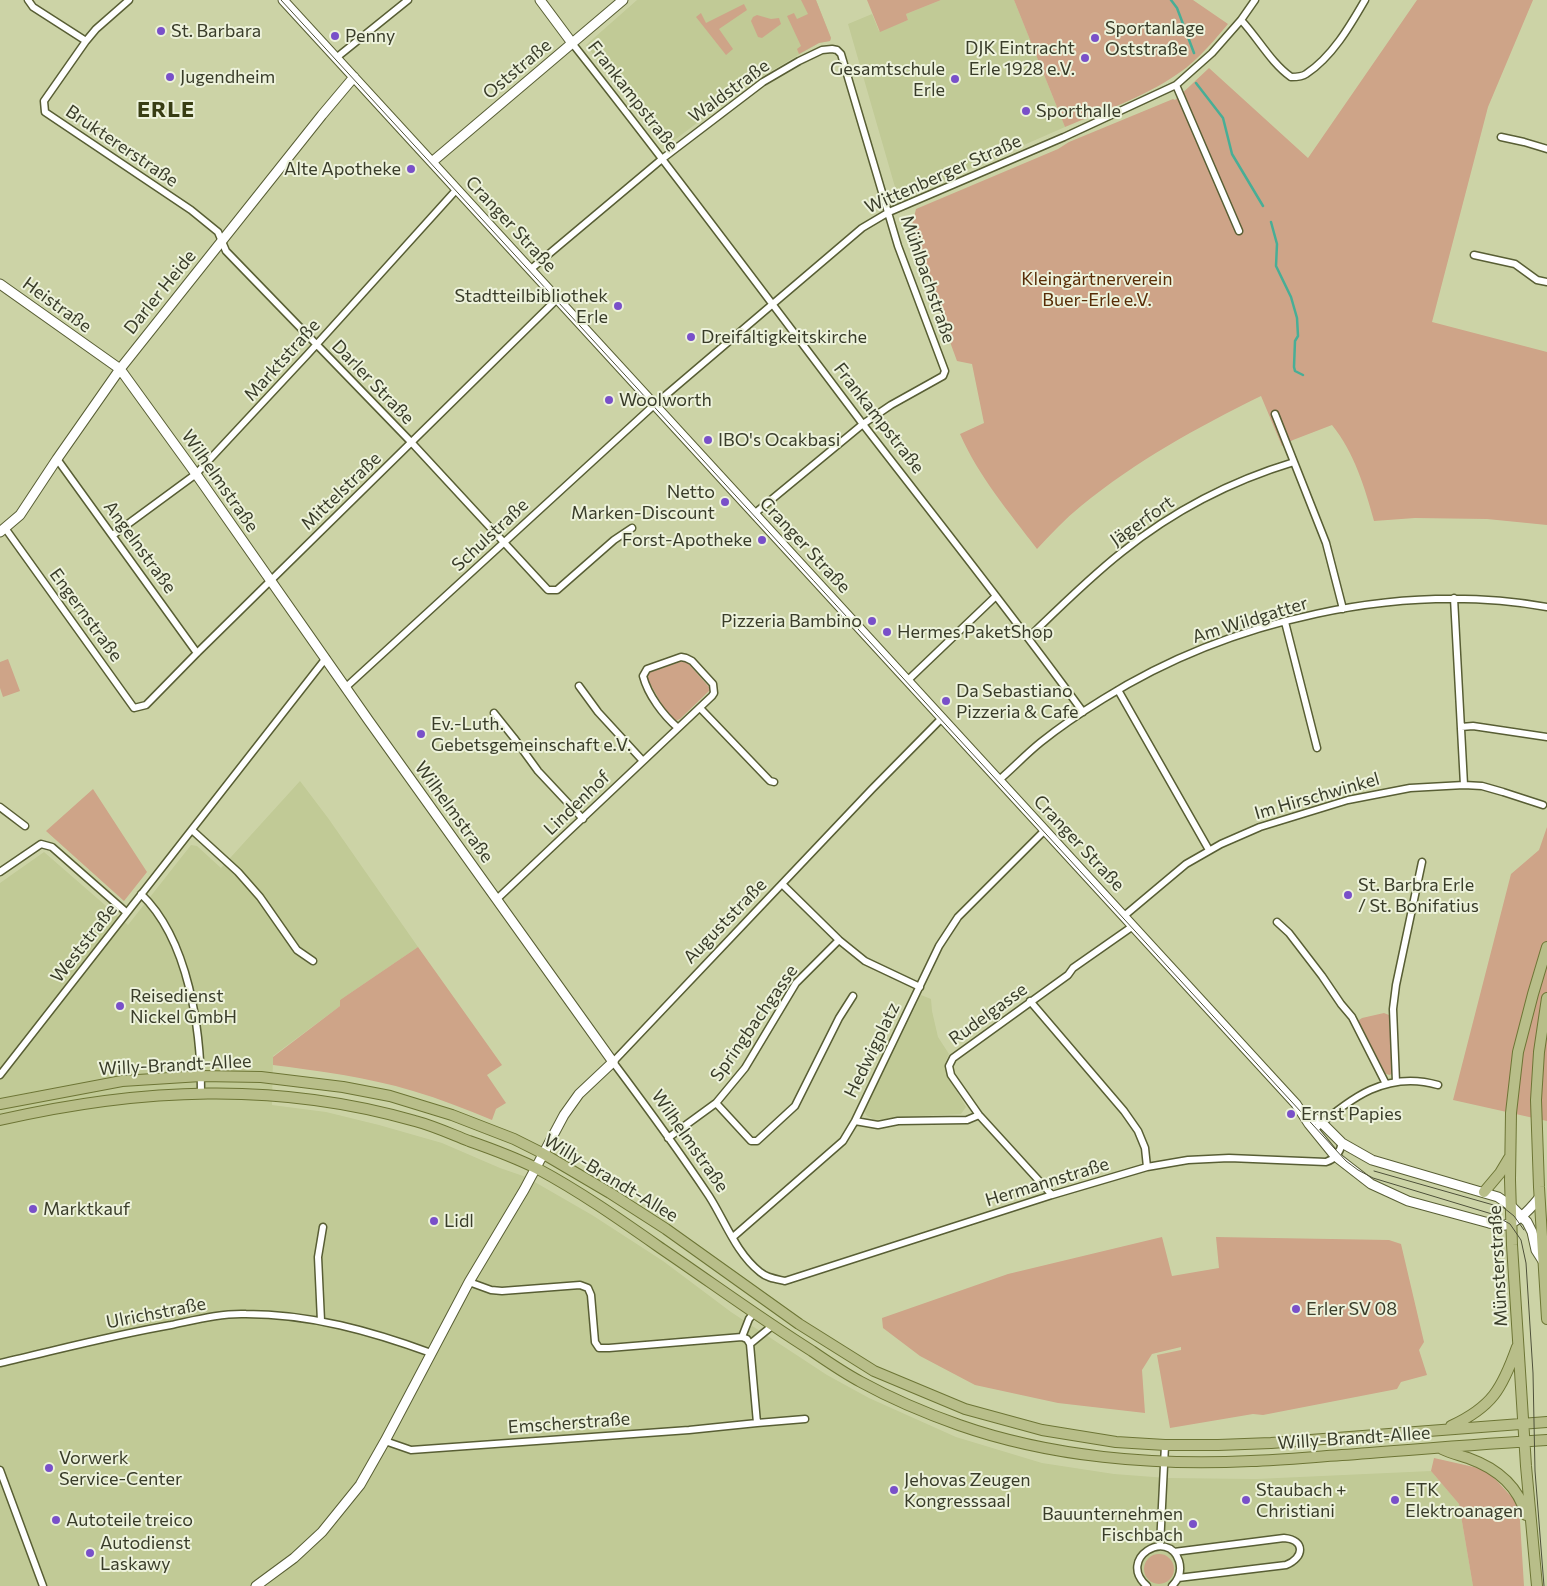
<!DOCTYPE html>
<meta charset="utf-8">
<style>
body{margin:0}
canvas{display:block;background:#ccd3a6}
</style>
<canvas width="1547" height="1586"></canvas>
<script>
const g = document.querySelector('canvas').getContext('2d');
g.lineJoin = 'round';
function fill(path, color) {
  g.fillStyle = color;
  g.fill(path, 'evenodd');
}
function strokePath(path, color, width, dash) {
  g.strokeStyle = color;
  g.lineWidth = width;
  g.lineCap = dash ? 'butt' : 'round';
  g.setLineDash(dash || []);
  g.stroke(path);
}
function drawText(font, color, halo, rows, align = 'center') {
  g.font = font + ' Commissioner,sans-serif';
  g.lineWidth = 4;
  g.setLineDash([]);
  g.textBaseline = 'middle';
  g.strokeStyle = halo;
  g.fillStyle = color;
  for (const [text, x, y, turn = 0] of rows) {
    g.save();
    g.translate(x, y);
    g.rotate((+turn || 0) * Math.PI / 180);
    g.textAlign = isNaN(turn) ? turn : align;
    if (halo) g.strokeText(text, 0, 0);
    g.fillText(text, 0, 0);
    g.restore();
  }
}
const built = new Path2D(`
 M637 0H816L831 38 830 41 819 43 747 85 668 145H663L586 45Z
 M941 0H1014L1065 127 905 197H901L897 194 848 24 872 14 879 31 908 20 906 14Z
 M300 781 328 818 418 947 340 1000V1006L273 1056 272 1105 326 1112 379 1125 442 1143 500 1168 526 1177 592 1215 663 1261 731 1312 827 1375 869 1398 956 1437 1042 1463 1114 1474 1167 1478 1256 1479 1431 1471 1459 1504 1473 1586H0V883L44 852 128 925 191 845 197 846 221 868Z
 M921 995 931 999 932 1011 938 1037 949 1054 945 1063 946 1073 966 1107 961 1114 903 1117 875 1120 867 1116 864 1111Z`);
const green = new Path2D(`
 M801 0H816L831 38 830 41 819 43 799 54 797 49 801 46 787 16 794 13 797 19 808 14Z
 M867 0H941L906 14 908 20 880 32Z
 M1014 0H1193L1228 24C1214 41 1194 64 1176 75 1144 97 1101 112 1065 127Z
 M1417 0H1533L1488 107 1432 322 1547 352V525L1487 519 1415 518 1374 521C1365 488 1354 452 1332 425L1293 440 1282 446 1261 396C1198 427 1136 461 1081 506 1065 519 1051 534 1037 549 1009 512 979 477 960 434L984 423 972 364 957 361 910 233 916 209 1058 149 1069 142 1173 99 1175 100 1209 68 1308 158Z
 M744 4 747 10 719 29 733 49 726 55 696 17 701 13 706 23Z
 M757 15 771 19 779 18 781 24 762 38 758 37 751 21 753 17Z
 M8 659 20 691 3 697 0 688V662Z
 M683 661 687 662 709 687V691L680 719 675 721 662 705 646 676 648 673Z
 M93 789 147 872 124 901 46 831Z
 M1547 827V1121L1453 1100 1511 874 1539 850Z
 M418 947 502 1065 487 1075 506 1103 496 1109 492 1120C466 1109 440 1099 413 1091 367 1077 320 1071 273 1065V1057L340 1006V1000Z
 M1384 1013 1389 1015 1390 1019 1392 1073 1390 1075 1386 1074 1359 1024V1020L1362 1018Z
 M1162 1237 1172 1276 1219 1268 1216 1237 1389 1240 1401 1244 1424 1342 1419 1350 1427 1375 1401 1382 1397 1389 1263 1415 1253 1414 1170 1428 1157 1355 1181 1350V1347L1152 1354 1142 1370 1145 1413 1058 1403 975 1385 920 1356 883 1328 882 1318 1008 1274Z
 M1434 1458 1487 1470 1519 1505 1524 1586H1473L1459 1504 1431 1471Z
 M1144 1569a15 15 0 1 1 30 0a15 15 0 1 1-30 0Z`);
const stream = new Path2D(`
 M1171 0 1177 8 1194 53
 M1196 83 1223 118 1232 154 1263 206
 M1271 222 1277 244 1276 266 1291 297 1297 318 1298 336 1295 341 1294 367 1295 371 1303 375`);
const street = new Path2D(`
 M28 0 33 7 86 41
 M129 0 96 29 86 41 44 101 45 112 191 210 218 232 226 251 412 443 548 590H557L614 540 632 528
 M1241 20C1258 38 1271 63 1291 77 1295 77 1302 77 1306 74 1332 57 1350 26 1365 0
 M572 43C671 168 766 296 862 423 936 519 1012 614 1083 712
 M336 58 408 0
 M1176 85 1239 231
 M1501 137 1524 142 1547 149
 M1474 255 1515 264 1537 280 1547 282
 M531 269 662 159 763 82 799 61 822 50 832 49 837 50 841 54 898 246 945 371 943 376 891 405 863 424 754 514
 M1275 414 1326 543 1343 609
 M57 459 197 653
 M5 528 134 708 146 705 197 653 558 298
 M113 535 196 474 307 355 457 189
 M1454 598 1464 785
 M1285 622 1317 748
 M1029 637C1059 608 1089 578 1122 552 1173 511 1231 481 1294 462
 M907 681 996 596
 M579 686 598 712 643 761
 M345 688 653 406 862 228 889 212 1064 137 1176 85 1212 53 1241 20 1255 0
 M1118 690 1209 850
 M700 708 770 781 774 782
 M494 713 514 738 538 771 583 819
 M942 718 872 789 613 1062C646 1106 679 1151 709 1196 725 1221 736 1253 760 1272 767 1278 776 1279 785 1281L1052 1195 1147 1167 1188 1160 1229 1158 1326 1162C1335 1159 1340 1153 1342 1143
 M1461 727 1473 726 1547 737
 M999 780C1013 768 1026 754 1041 742 1061 726 1082 712 1103 699 1229 620 1400 581 1547 607
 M0 807 25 826
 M192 830 238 872 260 897 297 950 313 961
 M0 872 41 844 52 847 126 912
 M782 884 839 940 865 961 920 987
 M141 894C189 940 201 1030 201 1093
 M497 899 712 696 714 693 713 684 692 661 686 658 681 657 647 669 643 676C648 695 663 715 678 728
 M1124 916 1186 864 1221 844 1260 827 1348 800 1410 788 1464 785 1482 786 1503 792 1543 805
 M1277 922 1289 933 1322 976 1341 1004 1352 1017 1386 1084
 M1030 1001 1124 1111 1138 1131 1145 1148 1147 1167
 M0 1075 326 658
 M1396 1082 1393 1009 1396 985 1422 862
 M716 1103 751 1141H757L795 1106 839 1018 853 996
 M855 1121 878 1125 898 1121 967 1120 979 1115
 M1314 1130C1350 1098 1387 1070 1438 1085
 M668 1138 716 1103 745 1068 796 983 839 940
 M1052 1195 979 1115 951 1075 949 1066 953 1058 1068 975 1073 968 1133 926
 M733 1237 843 1141 855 1121 939 946 958 917 1045 830
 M321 1321 318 1257 323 1227
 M742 1337 749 1319 754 1313
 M750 1344 772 1326
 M0 1363C57 1350 113 1335 171 1325 195 1320 221 1313 246 1314 310 1314 371 1331 431 1353
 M757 1423 805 1419
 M385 1441 411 1450 689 1430 757 1423 750 1344 747 1339 742 1337 609 1348H599L595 1342 591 1295 588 1288 580 1285 502 1291 491 1290 469 1282
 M0 1470 43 1586
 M1160 1546 1165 1445
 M1174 1552 1284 1538C1306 1540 1304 1558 1286 1565L1178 1578
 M1147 1586C1116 1559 1168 1527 1179 1561 1182 1571 1179 1579 1172 1586`);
const secondary = new Path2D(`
 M283 0 1296 1104 1309 1124 1335 1156 1371 1184 1408 1201 1489 1223C1494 1224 1500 1226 1505 1225 1518 1223 1531 1208 1539 1198
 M540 0 572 43
 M432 162 623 0
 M0 284 120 369 196 474 369 721 613 1062 579 1094 564 1115 524 1190 469 1282 385 1441 360 1485 322 1532 294 1558 256 1586
 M0 532 20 515 57 459 120 369 322 115 354 77
 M1303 1112 1322 1123 1342 1143 1372 1160 1498 1197 1511 1206 1527 1222 1532 1232 1536 1250 1543 1261`);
const primary = new Path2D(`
 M1547 998 1539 1052 1536 1100 1539 1187 1547 1319
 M0 1104 122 1081 201 1076 261 1077 343 1087 390 1096 452 1115 514 1139 542 1153 610 1193 666 1229 799 1324 874 1371 965 1409 1042 1430 1116 1442 1165 1445H1218L1271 1443 1547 1422
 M0 1120C140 1088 276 1081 415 1121 434 1126 451 1134 469 1141 492 1149 516 1158 538 1169 581 1192 622 1221 662 1249 712 1283 761 1319 812 1351 828 1362 844 1373 861 1382 892 1399 925 1413 959 1425 1050 1457 1155 1466 1251 1461 1281 1460 1312 1457 1342 1455 1410 1450 1479 1444 1547 1440
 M1484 1192 1500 1173 1509 1158
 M1451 1426C1492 1407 1502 1389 1517 1347
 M1442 1449C1450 1453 1459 1455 1468 1458 1496 1468 1518 1485 1526 1515
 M1537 1586 1526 1466 1512 1245 1510 1180 1511 1113 1518 1052 1533 994 1547 947`);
const tram = new Path2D(`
 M281 0 1346 1161 1358 1170 1373 1178 1492 1214 1510 1224 1521 1240 1526 1263 1533 1373 1535 1471 1544 1586
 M1374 1171 1504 1208 1514 1216 1524 1230`);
const markers = [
 [161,31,5,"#7950c9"],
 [335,36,5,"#7950c9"],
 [1095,38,5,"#7950c9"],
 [1085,58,5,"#7950c9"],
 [170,77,5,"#7950c9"],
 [955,79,5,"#7950c9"],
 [1026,111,5,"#7950c9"],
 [411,169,5,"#7950c9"],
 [618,306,5,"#7950c9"],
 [691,337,5,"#7950c9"],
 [609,400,5,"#7950c9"],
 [708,440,5,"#7950c9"],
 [725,502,5,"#7950c9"],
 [762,540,5,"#7950c9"],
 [872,621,5,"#7950c9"],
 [887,632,5,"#7950c9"],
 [946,701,5,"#7950c9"],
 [421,734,5,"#7950c9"],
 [1348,895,5,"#7950c9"],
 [120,1006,5,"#7950c9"],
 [1291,1114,5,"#7950c9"],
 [33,1209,5,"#7950c9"],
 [434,1221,5,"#7950c9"],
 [1296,1309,5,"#7950c9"],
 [49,1468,5,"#7950c9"],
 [894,1490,5,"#7950c9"],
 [1246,1500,5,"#7950c9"],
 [1395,1500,5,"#7950c9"],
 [56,1520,5,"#7950c9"],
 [1193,1524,5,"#7950c9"],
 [90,1553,5,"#7950c9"]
];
const poiNames = [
 ["Sportanlage",1105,28],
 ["Oststraße",1105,49],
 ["St. Barbara",171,31],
 ["Penny",345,36],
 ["DJK Eintracht",1075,48,"right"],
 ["Erle 1928 e.V.",1075,69,"right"],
 ["Gesamtschule",945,69,"right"],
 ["Erle",945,90,"right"],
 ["Jugendheim",180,77],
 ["Sporthalle",1036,111],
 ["Alte Apotheke",401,169,"right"],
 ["Stadtteilbibliothek",608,296,"right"],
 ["Erle",608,317,"right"],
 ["Dreifaltigkeitskirche",701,337],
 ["Woolworth",619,400],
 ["IBO's Ocakbasi",718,440],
 ["Netto",715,492,"right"],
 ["Marken-Discount",715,513,"right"],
 ["Forst-Apotheke",752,540,"right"],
 ["Pizzeria Bambino",862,621,"right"],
 ["Hermes PaketShop",897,632],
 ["Da Sebastiano",956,691],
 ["Pizzeria & Cafe",956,712],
 ["Ev.-Luth.",431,724],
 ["Gebetsgemeinschaft e.V.",431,745],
 ["St. Barbra Erle",1358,885],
 ["/ St. Bonifatius",1358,906],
 ["Reisedienst",130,996],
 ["Nickel GmbH",130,1017],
 ["Ernst Papies",1301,1114],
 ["Marktkauf",43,1209],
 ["Lidl",444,1221],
 ["Erler SV 08",1306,1309],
 ["Vorwerk",59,1458],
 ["Service-Center",59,1479],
 ["Jehovas Zeugen",904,1480],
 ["Kongresssaal",904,1501],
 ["Staubach +",1256,1490],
 ["Christiani",1256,1511],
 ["ETK",1405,1490],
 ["Elektroanagen",1405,1511],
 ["Bauunternehmen",1183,1514,"right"],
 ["Fischbach",1183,1535,"right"],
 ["Autoteile treico",66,1520],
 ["Autodienst",100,1543],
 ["Laskawy",100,1564]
];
const streetNames = [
 ["Oststraße",517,69,-40],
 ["Waldstraße",729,91,-36],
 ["Frankampstraße",633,96,52],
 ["Bruktererstraße",122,146,34],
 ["Wittenberger Straße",943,174,-24],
 ["Cranger Straße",511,224,47],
 ["Mühlbachstraße",928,279,71],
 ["Darler Heide",160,292,-51],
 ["Heistraße",57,305,36],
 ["Marktstraße",282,360,-48],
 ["Darler Straße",373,382,46],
 ["Frankampstraße",879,418,52],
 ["Wilhelmstraße",220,481,55],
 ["Mittelstraße",341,491,-44],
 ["Jägerfort",1142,521,-35],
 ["Schulstraße",490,535,-43],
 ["Cranger Straße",805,545,47],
 ["Angelnstraße",140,547,54],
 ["Engernstraße",86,615,54],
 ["Am Wildgatter",1250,620,-17],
 ["Im Hirschwinkel",1317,796,-16],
 ["Lindenhof",577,803,-44],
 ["Wilhelmstraße",454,812,54],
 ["Cranger Straße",1079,843,47],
 ["Auguststraße",725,921,-46],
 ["Weststraße",84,943,-52],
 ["Rudelgasse",988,1014,-36],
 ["Springbachgasse",754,1023,-55],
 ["Hedwigplatz",872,1050,-64],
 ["Willy-Brandt-Allee",175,1065,-3],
 ["Wilhelmstraße",690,1141,55],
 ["Willy-Brandt-Allee",611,1178,31],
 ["Hermannstraße",1047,1182,-17],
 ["Münsterstraße",1498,1266,-93],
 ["Ulrichstraße",156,1313,-11],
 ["Emscherstraße",569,1423,-4],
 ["Willy-Brandt-Allee",1354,1438,-4]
];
const parkNames = [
 ["Kleingärtnerverein",1097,279],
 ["Buer-Erle e.V.",1097,300]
];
const districtNames = [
 ["ERLE",166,110]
];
fill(built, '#c1ca96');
fill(green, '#cea488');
strokePath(stream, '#48ae96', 2.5);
strokePath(street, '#585e34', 9);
strokePath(secondary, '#585e34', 11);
strokePath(primary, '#6d7535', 12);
strokePath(street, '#fff', 6);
strokePath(secondary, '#fff', 9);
strokePath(primary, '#b8be89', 10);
strokePath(tram, '#4e513a', 1);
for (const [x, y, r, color] of markers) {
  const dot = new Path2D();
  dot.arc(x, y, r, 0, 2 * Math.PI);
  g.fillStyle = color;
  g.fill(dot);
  strokePath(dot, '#edf2db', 2);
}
drawText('18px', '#393c29', '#edf2db', poiNames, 'left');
drawText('18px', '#393c29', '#edf2db', streetNames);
drawText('18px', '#572c06', '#edf2db', parkNames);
g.letterSpacing = '1px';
drawText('bold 22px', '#383d13', '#edf2db', districtNames);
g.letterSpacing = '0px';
</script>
